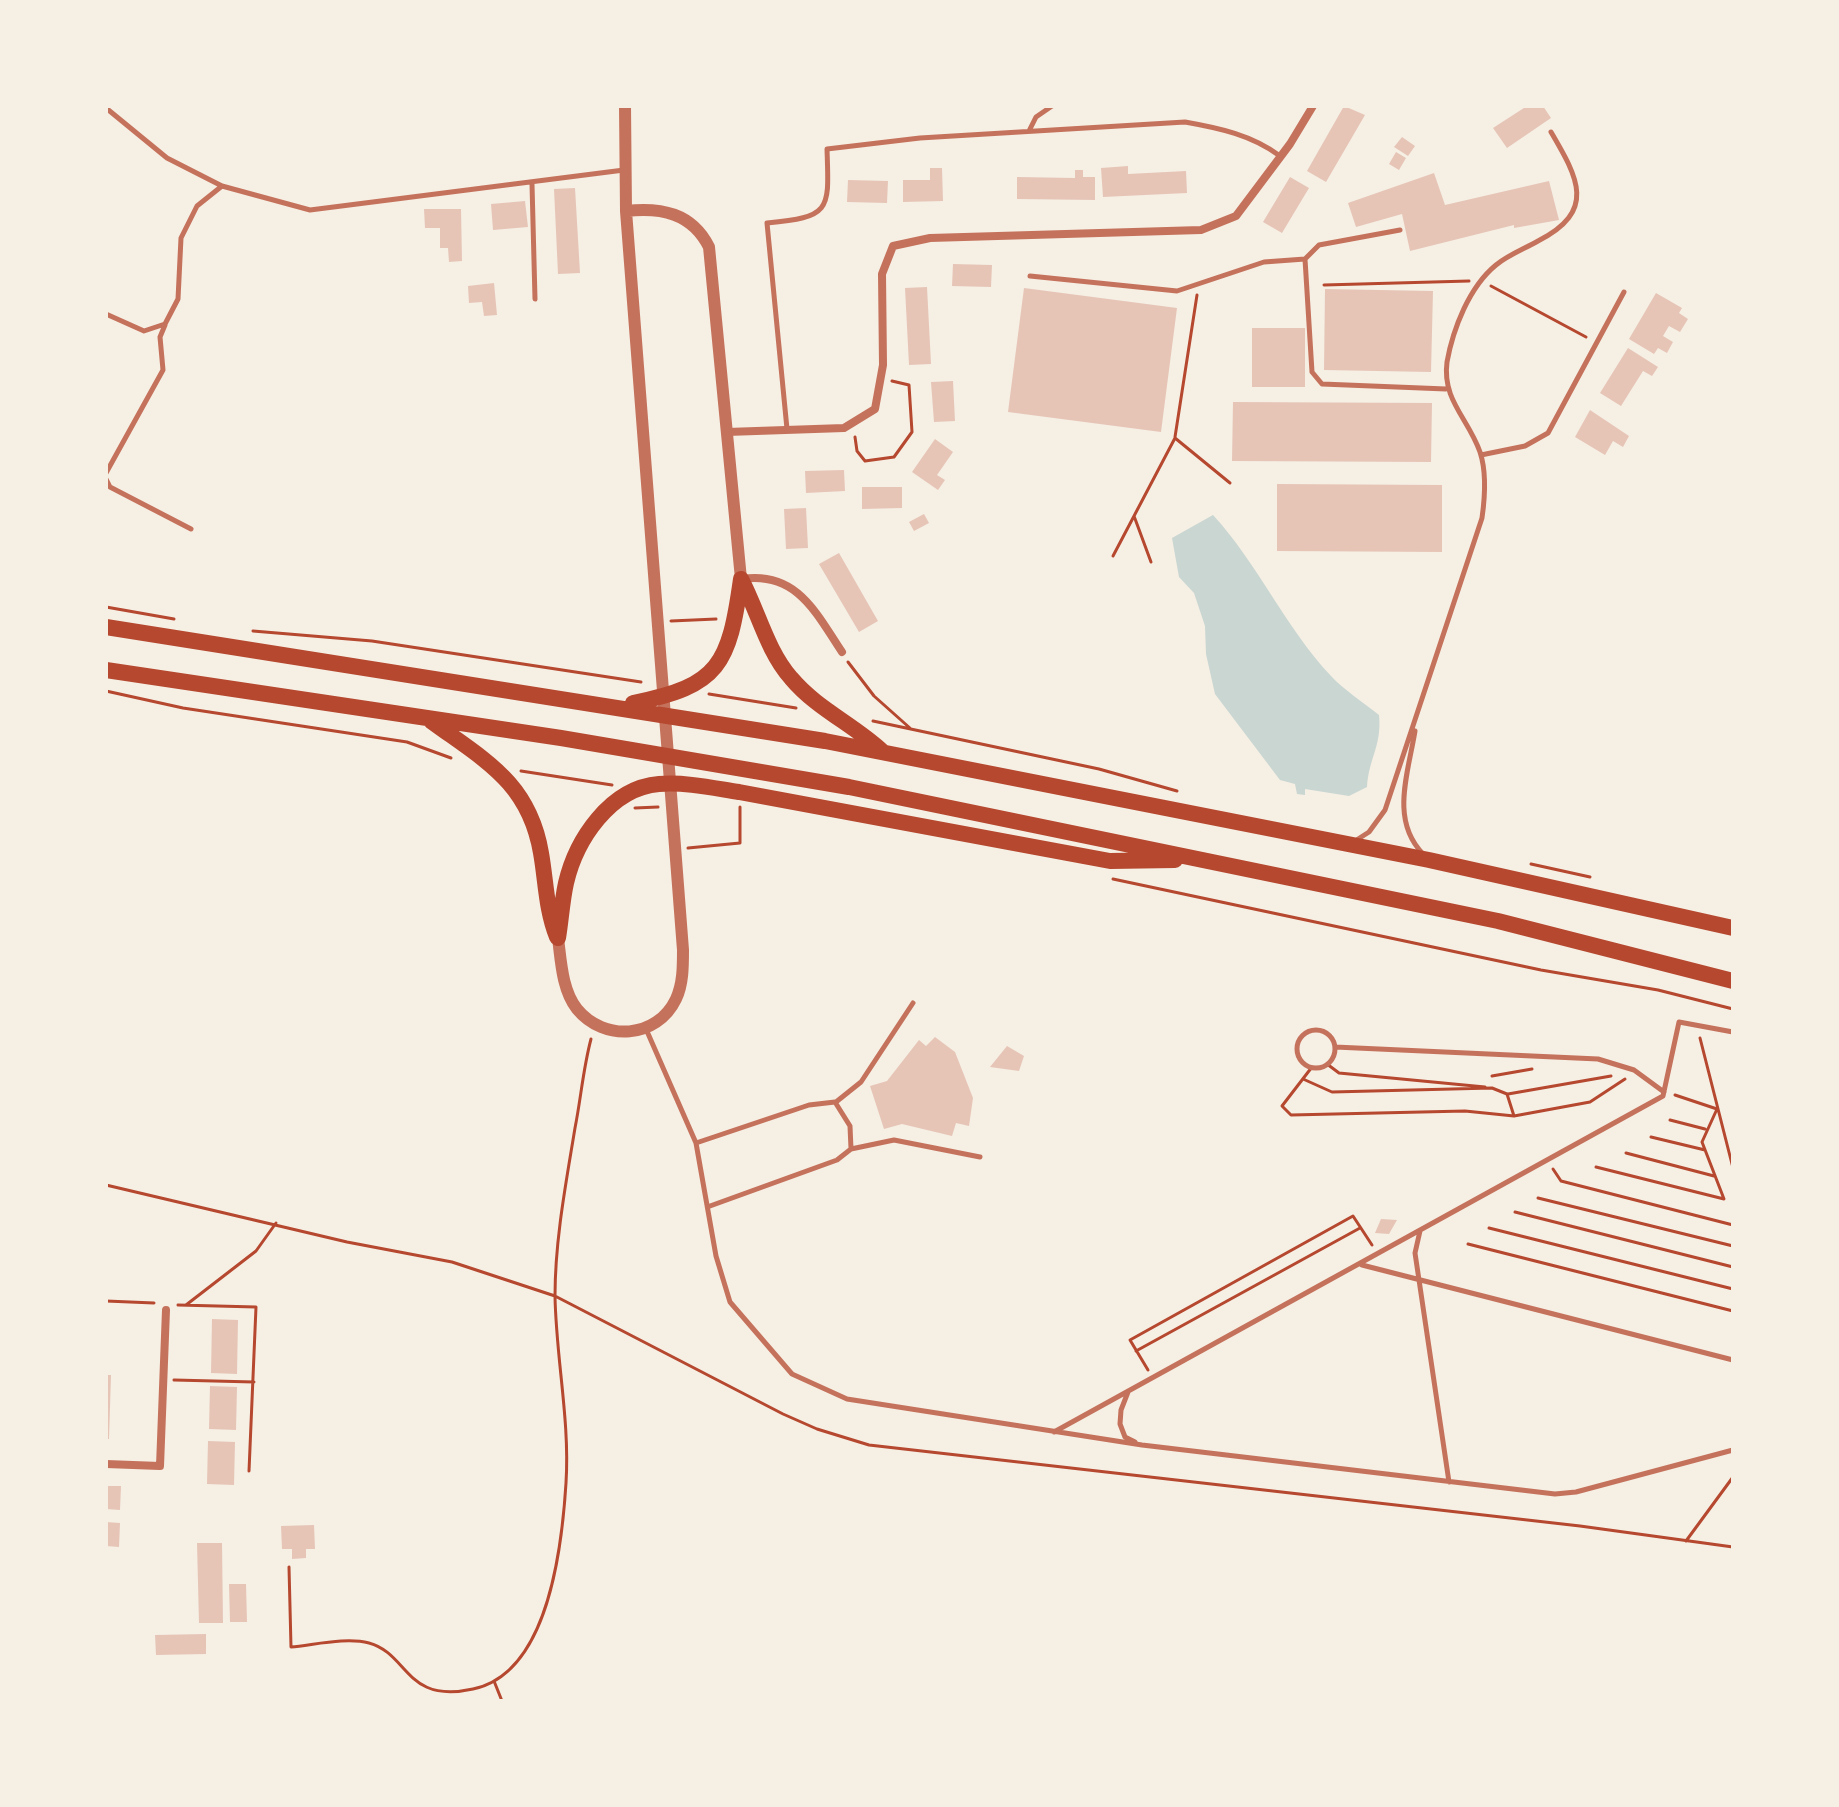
<!DOCTYPE html>
<style>
body{margin:0}
#map{position:relative;width:1839px;height:1807px;overflow:hidden;background:#f6efe4;font-family:"Source Sans 3",sans-serif}
canvas{display:block}
.frame{position:absolute;inset:0;border:108px solid #f6efe4;pointer-events:none}
</style>
<div id="map">
<canvas width="1839" height="1807"></canvas>
<div class="frame"></div>
</div>
<script>
const g = document.querySelector('canvas').getContext('2d');
g.lineJoin = 'round';
function fill(path, color) {
  g.fillStyle = color;
  g.fill(path, 'evenodd');
}
function strokePath(path, color, width, dash) {
  g.strokeStyle = color;
  g.lineWidth = width;
  g.lineCap = dash ? 'butt' : 'round';
  g.setLineDash(dash || []);
  g.stroke(path);
}
const water = new Path2D(`
 M1213 515C1258 564 1285 627 1331 676 1344 690 1363 702 1379 715 1382 746 1369 757 1367 787L1349 796 1305 789V795L1297 794 1295 784 1280 780 1215 694 1206 654 1205 626 1194 593 1179 577 1172 538Z`);
const building = new Path2D(`
 M1344 106 1365 115 1326 182 1307 171Z
 M1527 106H1543L1551 118 1507 148 1493 128Z
 M1402 137 1415 146 1408 156 1394 147Z
 M1396 152 1406 158 1399 170 1389 164Z
 M1128 166V174L1186 171 1187 193 1103 197 1101 168Z
 M930 168H942L943 201 903 202V180H930Z
 M1075 170H1083V177H1095V200L1017 199V177L1075 178Z
 M1434 173 1445 205 1549 181 1559 220 1514 228V225L1410 251 1402 214 1356 227 1348 203Z
 M1290 177 1309 188 1282 233 1263 222Z
 M848 180 888 181 887 203 847 202Z
 M575 188 580 273 558 274 554 189Z
 M525 201 528 227 493 230 491 204Z
 M424 209H461L462 261 449 262 448 248H440V228H425Z
 M953 264 992 265 991 287 952 286Z
 M494 283 497 315 484 316 482 302 469 303 468 286Z
 M927 287 931 364 909 365 905 288Z
 M1024 288 1177 308 1161 432 1008 412Z
 M1325 289 1433 291 1431 372 1324 370Z
 M1656 293 1682 308 1679 313 1688 319 1680 332 1669 326 1663 336 1673 342 1667 353 1658 348 1654 354 1629 339Z
 M1252 328H1305V387H1252Z
 M1628 348 1658 367 1652 376 1643 371 1621 406 1600 393Z
 M953 381 955 421 934 422 931 382Z
 M1233 402 1432 403 1431 462 1232 461Z
 M1590 410 1629 436 1623 447 1613 441 1605 455 1575 437Z
 M935 439 953 452 937 475 945 480 938 490 912 472Z
 M844 470 845 491 806 493 805 471Z
 M1277 484 1442 485V552L1277 551Z
 M862 487H902V508L862 509Z
 M806 508 808 548 786 549 784 509Z
 M924 514 929 523 914 531 909 522Z
 M839 553 878 621 859 632 819 564Z
 M935 1037 955 1052 973 1098 969 1126 956 1123 952 1136 902 1124 884 1129 870 1086 887 1081 919 1040 926 1046Z
 M1007 1046 1024 1056 1019 1071 990 1067Z
 M1381 1219 1397 1220 1389 1234 1375 1233Z
 M212 1319 238 1320 237 1374 211 1373Z
 M106 1375H111L109 1439H106Z
 M210 1386 237 1387 236 1430 209 1429Z
 M208 1441 235 1442 234 1485 207 1484Z
 M106 1486H121L120 1510 106 1509Z
 M106 1522 120 1523 119 1547 106 1546Z
 M314 1525 315 1549H306V1558L292 1559V1549H282L281 1526Z
 M197 1543H222L223 1623H199Z
 M229 1584H246L247 1622H230Z
 M206 1634V1654L156 1655 155 1635Z`);
const path = new Path2D(`
 M1324 285 1469 281
 M1491 286 1586 337
 M855 437 857 451 865 461 894 457 912 432 909 385 892 381
 M1175 437 1197 295
 M1134 516 1151 562
 M1113 556 1175 438 1230 483
 M106 607 174 619
 M671 621 716 619
 M253 631 372 641 641 682
 M848 662 874 696 911 729
 M106 691 183 708 407 742 451 758
 M709 694 796 708
 M873 721 1099 769 1177 791
 M521 771 612 785
 M635 808 658 807
 M688 848 740 843V807
 M1531 864 1590 877
 M1113 879 1541 970 1658 990 1733 1009
 M1700 1038 1733 1168
 M1327 1064 1339 1073 1485 1087
 M1312 1067 1282 1106 1291 1115 1465 1111 1514 1116 1590 1102 1625 1079
 M1492 1076 1532 1069
 M1303 1079 1332 1092 1492 1088 1507 1094 1514 1116
 M1508 1094 1611 1076
 M1670 1120 1705 1129
 M1651 1137 1705 1150
 M1626 1153 1714 1176
 M1596 1167 1724 1199 1702 1142 1717 1109 1675 1095
 M1553 1169 1561 1181 1733 1225
 M106 1185 347 1242 452 1262 555 1296 783 1414 817 1429 869 1445 1580 1526 1733 1547
 M1538 1198 1733 1246
 M1515 1212 1733 1267
 M1489 1228 1733 1289
 M1468 1244 1733 1311
 M106 1301 154 1303
 M178 1305 256 1307 249 1471
 M186 1305 256 1251 276 1223
 M1136 1351 1360 1228
 M1148 1370 1130 1340 1353 1216 1372 1245
 M174 1380 254 1382
 M1686 1541 1733 1477
 M289 1567 291 1647C314 1645 346 1637 369 1643 409 1654 405 1704 473 1689 549 1673 562 1547 566 1483 570 1421 556 1358 555 1296 555 1240 566 1183 575 1128 581 1098 583 1069 591 1039
 M494 1681 502 1701`);
const service = new Path2D(`
 M106 108 167 158 222 186 310 210 624 170
 M1029 131 1036 117 1052 106
 M532 184 535 299
 M1400 230 1319 245 1305 259 1312 372 1322 384 1446 389
 M1030 276 1177 291 1264 262 1305 259
 M106 314 144 331 165 324 178 299 181 238 197 206 222 186
 M787 429 767 223C832 217 829 210 827 149L920 138 1185 122C1219 128 1252 135 1280 156
 M1481 455 1525 446 1548 433 1624 292
 M106 473 163 370 160 337 165 325
 M106 479 110 487 191 529
 M1415 731C1408 774 1390 820 1423 854
 M1355 841 1369 832 1385 810 1482 518C1485 497 1487 473 1480 452 1468 418 1442 400 1447 362 1453 329 1469 287 1496 265 1508 255 1524 249 1538 241 1597 211 1578 178 1551 132
 M646 1029 696 1143 809 1105 835 1102 850 1126 851 1149 837 1160 710 1206
 M1297 1049a19 19 0 1 1 38 0a19 19 0 1 1-38 0Z
 M1335 1047 1598 1059 1634 1070 1664 1092
 M836 1102 861 1082 913 1003
 M696 1143 716 1256 730 1302 792 1374 847 1399 1142 1445 1555 1494 1576 1492 1733 1450
 M851 1149 894 1140 980 1157
 M1420 1231 1415 1253 1449 1482
 M1362 1265 1733 1360
 M1128 1392 1121 1410 1120 1424 1125 1437 1135 1442
 M1054 1432 1663 1096 1679 1022 1733 1032`);
const minor = new Path2D(`
 M727 432 844 428 875 409 883 365 882 274 893 246 930 238 1201 230 1236 216 1290 144 1313 106
 M742 579C797 571 816 613 842 652
 M106 1464 160 1466 166 1310`);
const tertiary = new Path2D(`
 M626 211C661 207 692 213 709 247L741 579
 M558 938C561 961 562 990 577 1009 604 1042 657 1039 676 999 683 984 683 967 683 950L626 211 625 106`);
const primary = new Path2D(`
 M741 579C758 611 767 651 791 678 817 709 853 724 882 751
 M106 627 825 741 1429 860 1733 928
 M106 670 561 738 849 787 1498 921 1733 981
 M633 703C720 686 729 664 741 579
 M431 721C484 760 529 782 541 853 546 881 546 910 557 937
 M558 938C561 920 562 901 566 883 576 840 610 788 659 784 686 782 713 788 739 792L1110 861 1175 860`);
fill(water, '#c9d6d2');
fill(building, '#e6c5b7');
strokePath(path, '#b5482f', 3);
strokePath(service, '#c5725c', 5);
strokePath(minor, '#c5725c', 8);
strokePath(tertiary, '#c5725c', 12);
strokePath(primary, '#b5482f', 16);
</script>
